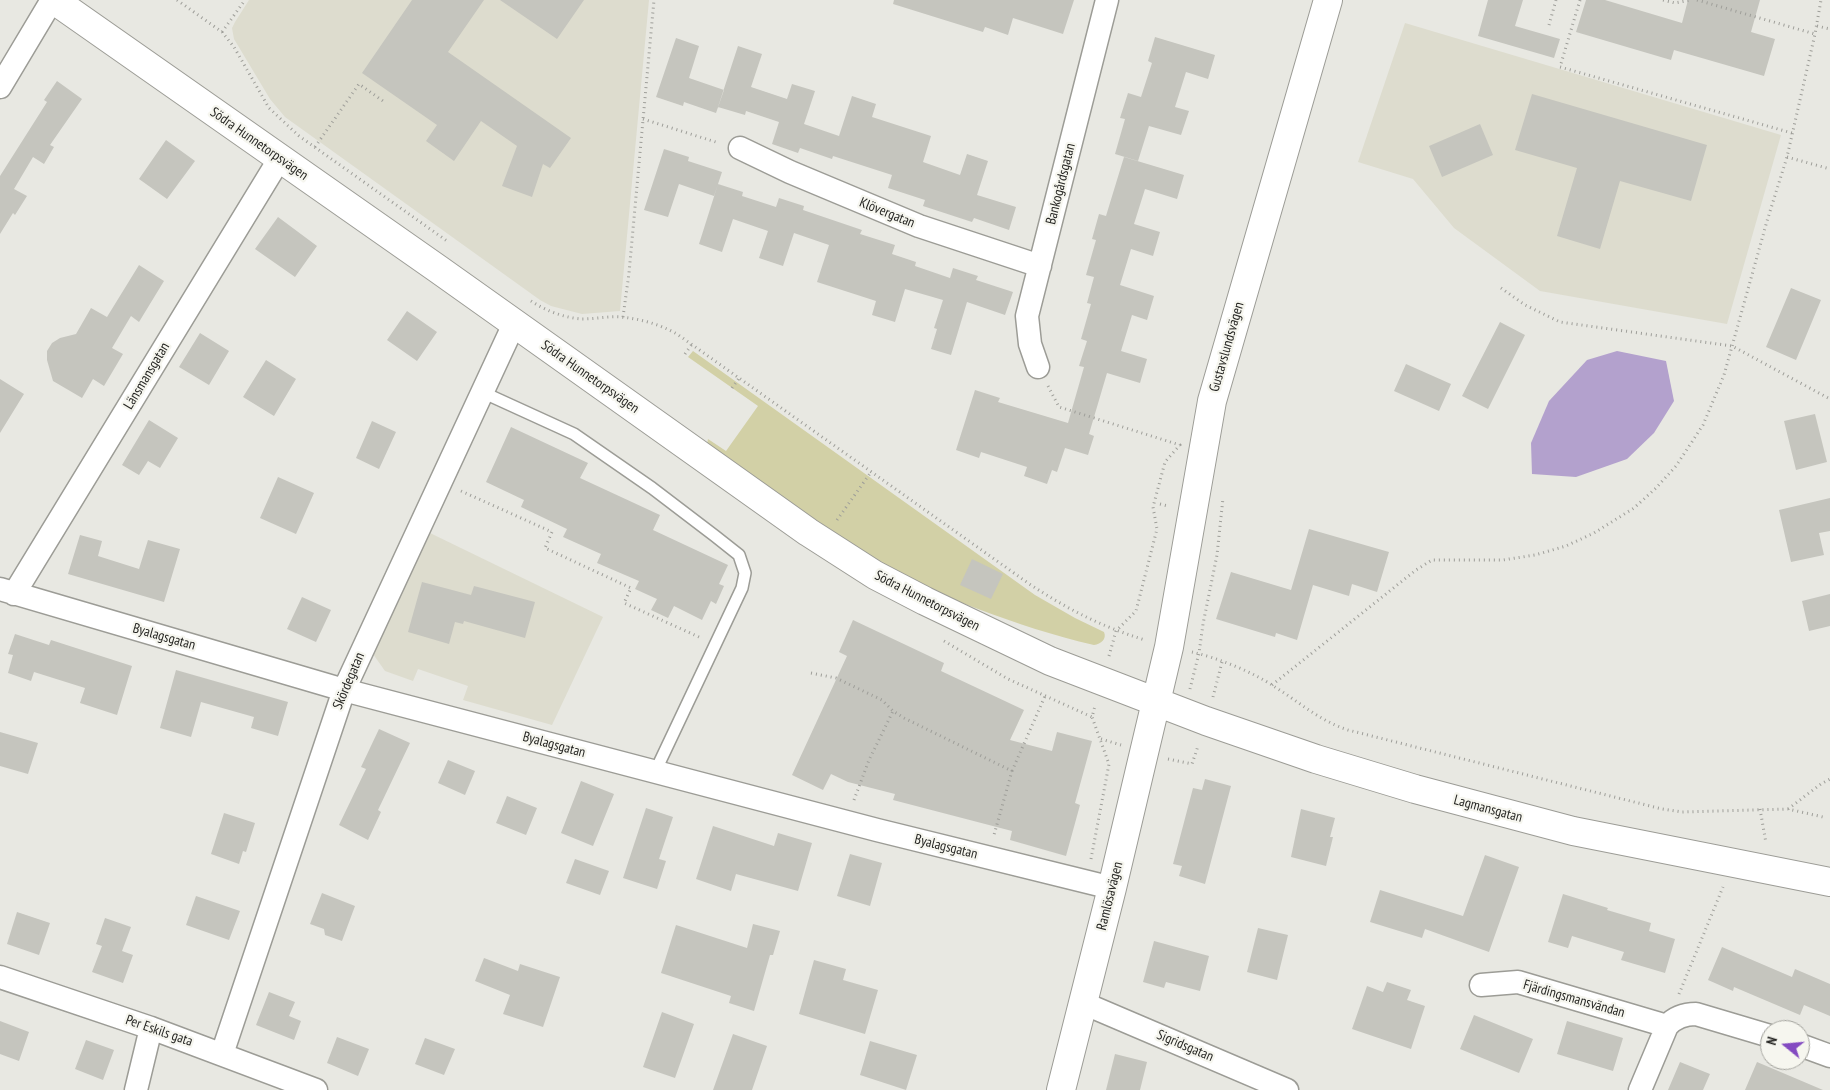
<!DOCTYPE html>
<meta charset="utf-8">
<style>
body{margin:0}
#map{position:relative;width:1830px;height:1090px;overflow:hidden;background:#e8e8e2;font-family:"PT Sans Narrow",sans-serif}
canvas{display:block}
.north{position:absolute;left:1760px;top:1020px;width:50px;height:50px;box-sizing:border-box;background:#f6f6ef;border:1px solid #a3a39d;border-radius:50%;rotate:287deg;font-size:14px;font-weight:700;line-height:20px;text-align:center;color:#262623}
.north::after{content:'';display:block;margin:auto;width:18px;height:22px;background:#834ac1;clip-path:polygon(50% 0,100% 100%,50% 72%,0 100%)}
</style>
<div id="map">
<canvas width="1830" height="1090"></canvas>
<div class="north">N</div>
</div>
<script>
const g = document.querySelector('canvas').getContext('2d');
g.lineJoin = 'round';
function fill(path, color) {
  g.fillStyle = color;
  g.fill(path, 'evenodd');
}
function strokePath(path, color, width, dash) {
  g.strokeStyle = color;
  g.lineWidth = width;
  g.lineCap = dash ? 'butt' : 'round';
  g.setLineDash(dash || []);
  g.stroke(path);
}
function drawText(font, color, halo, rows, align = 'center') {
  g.font = font + ' "PT Sans Narrow",sans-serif';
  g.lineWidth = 4.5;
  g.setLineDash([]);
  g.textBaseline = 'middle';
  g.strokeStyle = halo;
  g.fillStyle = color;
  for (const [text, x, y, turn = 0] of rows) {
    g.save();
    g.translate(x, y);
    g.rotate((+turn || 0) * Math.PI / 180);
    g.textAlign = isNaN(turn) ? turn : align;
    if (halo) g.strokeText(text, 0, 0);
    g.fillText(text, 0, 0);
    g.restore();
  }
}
const built = new Path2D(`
 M249 0H649L620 311 582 314 551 306 540 300 285 117 270 99 234 39 232 28 235 22Z
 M1405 23 1781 135 1727 324 1540 291 1454 228 1413 179 1358 162Z
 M430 533 603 617 552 725 463 700 468 686 418 669 413 681 385 671 373 654Z`);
const green = new Path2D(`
 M693 351 1035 595 1075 618 1104 632C1107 639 1101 644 1094 645 1054 636 1016 623 978 609 957 601 936 593 915 582 842 543 775 493 707 444L708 439 726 451 758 406 688 357Z`);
const water = new Path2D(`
 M1617 351 1666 361 1674 401 1654 433 1627 459 1576 477 1532 474 1531 443 1549 401 1587 360Z`);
const building = new Path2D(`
 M412 0H484L448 52 571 138 550 168 543 164 532 197 502 186 517 146 481 121 454 161 426 141 437 125 362 73Z
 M500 0H584L557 39Z
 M894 0H1074L1063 34 1013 18 1008 35 985 27 983 32 893 4Z
 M1488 0H1523L1515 26 1560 39 1554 58 1478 36Z
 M1586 0H1605L1682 23 1688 0H1760L1751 32 1775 39 1764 76 1674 50 1671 60 1576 32Z
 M1155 37 1215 55 1208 79 1186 72 1175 107 1189 111 1181 135 1149 126 1138 161 1115 154 1125 119 1120 118 1128 93 1141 97 1152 63 1148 61Z
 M676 38 699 46 689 78 724 90 716 113 684 102 683 106 656 97Z
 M738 46 762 54 751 87 787 99 792 84 815 91 804 124 839 136 852 96 876 104 872 117 931 136 923 162 960 175 967 154 988 161 977 195 1016 207 1009 230 974 218 972 222 923 206 925 200 888 188 892 175 833 156 832 159 800 148 798 153 772 144 779 122 746 111 745 115 718 107Z
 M57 81 82 99 50 145 54 147 44 164 33 157 14 189 27 196 15 215 13 213 0 234V176L47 102 44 100Z
 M1532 94 1707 145 1691 201 1620 181 1600 249 1557 236 1577 168 1515 150Z
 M1480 124 1493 155 1442 177 1429 146Z
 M166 140 195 161 167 199 139 179Z
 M664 149 689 157 688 161 722 172 714 196 679 184 668 217 644 210Z
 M1124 157 1184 175 1177 199 1145 189 1134 224 1160 232 1153 256 1131 249 1120 285 1154 296 1147 320 1132 315 1121 351 1147 359 1140 383 1107 373 1089 434 1094 436 1088 455 1065 448 1057 472 1052 470 1047 484 1024 476 1027 467 981 452 979 458 956 450 975 390 1000 398 998 402 1068 423 1084 367 1079 366 1087 341 1081 339 1091 304 1087 303 1094 277 1086 275 1096 240 1092 239 1099 214 1106 216Z
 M718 184 743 192 742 196 776 207 779 198 804 206 803 210 862 230 860 234 895 245 892 254 916 262 915 266 950 278 953 268 978 276 976 280 1013 292 1005 315 967 302 951 355 931 349 937 329 934 328 943 300 905 289 895 322 872 315 876 301 817 282 829 245 794 233 783 266 759 258 768 231 733 219 722 252 699 244Z
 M278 217 317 246 295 277 255 249Z
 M139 265 164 281 139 322 131 316 112 348 123 354 104 386 93 379 82 398 53 381 47 360V351L52 343 60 338 76 334 91 308 107 317Z
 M1791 288 1821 300 1796 360 1766 347Z
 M407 311 437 332 417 361 387 340Z
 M1500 322 1525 335 1488 409 1462 396Z
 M200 333 229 351 209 385 179 367Z
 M266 360 296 379 274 416 243 397Z
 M1406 364 1451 384 1439 411 1394 391Z
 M0 379 24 394 0 433Z
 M1815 414 1827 462 1796 470 1784 421Z
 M149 420 178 438 160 468 148 461 139 475 122 465Z
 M372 421 396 432 379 469 356 458Z
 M511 427 588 463 580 478 660 515 653 530 728 565 719 584 724 586 716 604 711 601 702 620 674 606 668 618 651 610 657 599 635 589 639 581 597 563 601 554 563 537 567 529 521 507 524 500 486 482Z
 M278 477 314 493 296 534 260 518Z
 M1830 498V531L1819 533 1824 555 1791 562 1779 510Z
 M1309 529 1389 552 1377 592 1352 584 1349 596 1313 585 1297 640 1276 633 1275 637 1216 619 1231 572 1291 590Z
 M80 535 102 541 98 556 139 569 148 540 180 549 164 602 68 574Z
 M972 559 1003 574 991 599 960 585Z
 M422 582 471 595 474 586 535 602 525 638 464 621 463 624 455 622 449 644 408 632Z
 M1830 594V626L1809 631 1802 601Z
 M302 597 331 610 316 642 287 629Z
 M853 620 944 663 941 671 1024 710 1010 740 1052 751 1057 732 1092 741 1075 803 1080 805 1066 856 1010 840 1012 831 893 800 895 794 848 782 831 774 823 790 792 775 847 656 839 652Z
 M15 634 49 645 51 640 132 666 117 715 80 703 85 688 34 672 31 681 8 673 13 655 8 654Z
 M176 670 288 702 278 736 251 728 254 717 201 702 191 737 160 728Z
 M379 729 410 743 378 810 381 812 368 840 339 825 366 769 361 767Z
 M0 732 38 743 28 774 0 766Z
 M448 760 475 771 465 795 438 783Z
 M1205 779 1231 786 1205 884 1179 876 1182 866 1173 864 1193 788 1202 790Z
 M581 781 614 794 593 846 561 833Z
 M507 796 537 808 526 835 496 823Z
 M646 808 673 817 659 859 666 861 657 889 623 878Z
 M1301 809 1335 818 1330 837H1333L1326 866 1291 857Z
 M224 813 255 823 246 852 243 851 239 864 211 854Z
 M713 826 774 846 778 833 812 843 798 891 736 874 731 891 696 879Z
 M850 854 882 863 870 906 837 896Z
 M1485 855 1519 867 1489 952 1425 929 1422 938 1370 922 1380 890 1463 916Z
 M575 859 609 871 600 895 566 883Z
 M322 893 355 906 342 941 325 935 324 929 310 924Z
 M1563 894 1608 908 1607 910 1651 923 1649 931 1675 939 1665 973 1621 960 1624 952 1572 936 1568 948 1548 942Z
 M196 896 240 911 229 940 186 925Z
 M17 912 50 923 39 955 7 944Z
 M105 918 131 927 122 951 133 955 123 983 92 972 102 946 96 944Z
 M753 924 780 931 773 955H770L754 1011 729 1003 731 996 661 973 676 925 747 948Z
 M1258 928 1288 935 1277 980 1247 972Z
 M1154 941 1209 956 1200 991 1166 982 1164 988 1143 982Z
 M1722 947 1792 977 1795 969 1830 984V1016L1804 1005 1800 1015 1734 987 1733 991 1708 980Z
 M484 958 518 971 520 964 560 977 543 1027 503 1014 510 995 475 981Z
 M814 960 846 969 843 980 878 990 865 1034 799 1014Z
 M1387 982 1411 990 1407 1000 1425 1006 1411 1049 1352 1029 1367 986 1383 992Z
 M269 992 295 1002 289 1016 301 1021 294 1040 256 1025Z
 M662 1012 694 1024 675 1078 643 1067Z
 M1474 1015 1533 1039 1519 1073 1460 1049Z
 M0 1021 29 1032 19 1061 0 1054Z
 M1567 1021 1623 1038 1613 1071 1557 1054Z
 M733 1034 767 1046 752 1090H713Z
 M337 1037 369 1049 358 1076 327 1063Z
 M425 1038 455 1049 444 1075 415 1064Z
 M86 1040 114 1050 103 1080 75 1069Z
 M870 1041 917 1055 906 1090 860 1075Z
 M1115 1054 1147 1062 1140 1090H1106Z
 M1680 1062 1710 1074 1703 1090H1668Z
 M1757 1062 1823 1090H1745Z`);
const path = new Path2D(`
 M177 0 222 32 234 47 269 108 299 136 447 241
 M1580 0 1560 67 1792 133
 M1663 0 1675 3 1691 0
 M1697 0 1815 34
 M1549 25 1556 0
 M1817 26 1830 29
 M222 32 245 0
 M643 119 719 143
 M315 147 359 84 383 101
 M1787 157 1830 169
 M1501 288 1525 305 1560 322 1732 346 1830 399
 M531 301C546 311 565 318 582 319 595 319 608 316 621 317 641 319 659 324 677 334L1028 583C1067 609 1100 626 1145 640
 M623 317 629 273 654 0
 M685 354 692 344
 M1048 386 1059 407 1180 445 1165 462 1153 507 1157 529 1136 611 1116 631 1109 656
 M732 388 739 378
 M461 491 552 532 545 548 631 588 624 603 699 637
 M1160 504 1168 506
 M837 520 871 472
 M944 641 1008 679 1092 717
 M1192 652C1218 658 1253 672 1275 687 1299 702 1320 721 1348 730L1662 809 1682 812 1788 809 1823 817
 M811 673 836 678 882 700 893 711 904 718 1012 771 994 835
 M1272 685 1416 570 1432 560H1503L1535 555 1566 546 1594 533 1634 508 1656 488 1676 466 1703 425 1724 375 1767 221 1787 157 1815 34 1821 0
 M1190 689 1199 653 1203 624 1217 555 1223 498
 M1213 697 1222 662
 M1101 739 1121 745
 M1168 759 1192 764 1198 746
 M1012 771 1045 696
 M854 800 869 760 893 711
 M1760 809 1766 843
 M1788 809 1821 784 1830 779
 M1091 859 1109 764 1092 717 1095 706
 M1679 994 1723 887`);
const service = new Path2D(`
 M482 392 574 434 652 488 715 536 739 555 745 573 742 588 655 772`);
const minor = new Path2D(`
 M0 87 52 0
 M740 148 790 172 919 226 1040 266
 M1038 367 1030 344 1027 316 1107 0
 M0 589 344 690 877 830 1112 888
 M14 594 280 158
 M0 977 151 1028 316 1090
 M1481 985 1518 982 1667 1026
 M1083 1003 1287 1090
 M1800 1045 1830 1056
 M222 1054 344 690 514 324
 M136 1090 151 1028
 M1640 1090 1667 1026C1675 1017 1684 1014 1696 1014L1770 1036`);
const tertiary = new Path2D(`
 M54 0 438 269 808 532 875 575 925 601 1050 661 1206 721 1316 759 1415 789 1573 831 1830 882
 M1061 1090 1112 888 1169 647 1212 401 1328 0`);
const streetNames = [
 ["Södra Hunnetorpsvägen",259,144,35],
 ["Bankogårdsgatan",1061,184,-76],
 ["Klövergatan",887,213,22],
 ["Gustavslundsvägen",1227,347,-74],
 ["Länsmansgatan",147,376,-59],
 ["Södra Hunnetorpsvägen",590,377,35],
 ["Södra Hunnetorpsvägen",927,601,27],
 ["Byalagsgatan",164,637,16],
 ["Skördegatan",349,681,-67],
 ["Byalagsgatan",554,745,15],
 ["Lagmansgatan",1488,809,15],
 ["Byalagsgatan",946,847,14],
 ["Ramlösavägen",1110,896,-76],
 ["Fjärdingsmansvändan",1574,999,16],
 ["Per Eskils gata",159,1031,19],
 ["Sigridsgatan",1185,1046,23]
];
fill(built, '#dddcce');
fill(green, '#d2d0a6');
fill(water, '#b3a1cd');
fill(building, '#c5c5be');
strokePath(service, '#9c9c96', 14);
strokePath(minor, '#9c9c96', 25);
strokePath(tertiary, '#9c9c96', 30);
strokePath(path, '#9e9e99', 3, [1, 4]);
strokePath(service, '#fff', 11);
strokePath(minor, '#fff', 22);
strokePath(tertiary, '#fff', 28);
drawText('14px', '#262623', '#f6f6ef', streetNames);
</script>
